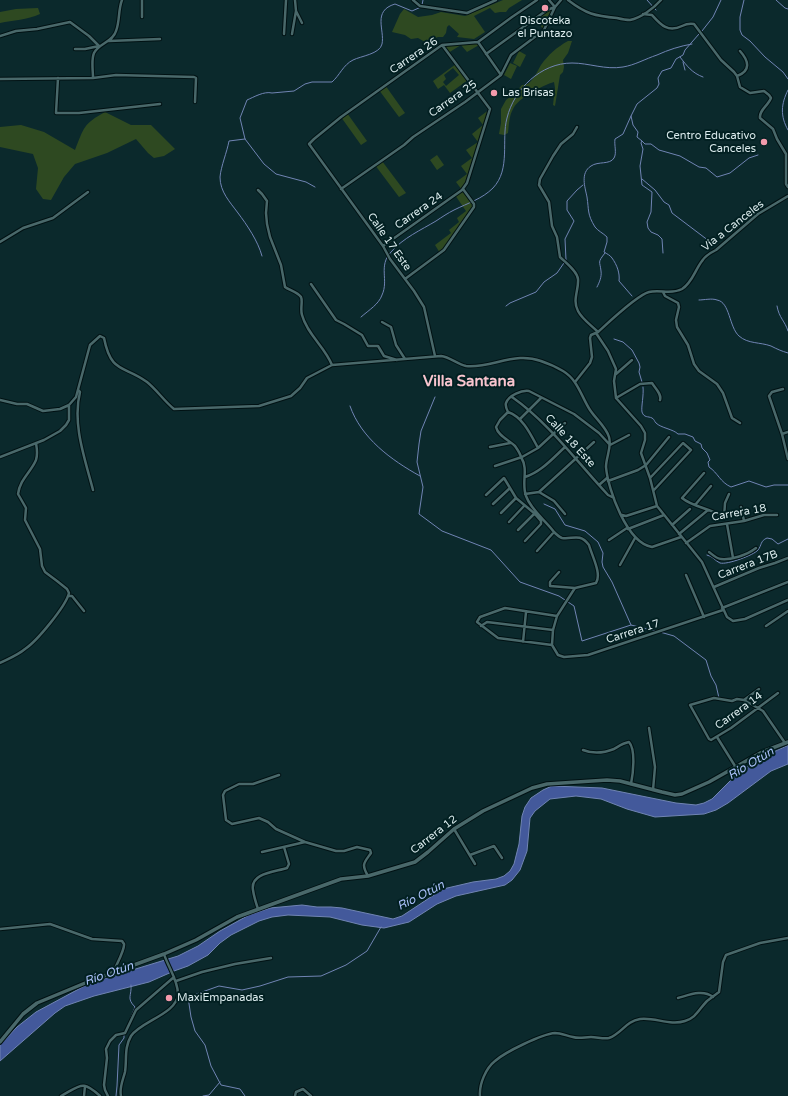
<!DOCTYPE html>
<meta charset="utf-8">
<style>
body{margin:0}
canvas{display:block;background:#0b292c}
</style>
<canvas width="788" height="1096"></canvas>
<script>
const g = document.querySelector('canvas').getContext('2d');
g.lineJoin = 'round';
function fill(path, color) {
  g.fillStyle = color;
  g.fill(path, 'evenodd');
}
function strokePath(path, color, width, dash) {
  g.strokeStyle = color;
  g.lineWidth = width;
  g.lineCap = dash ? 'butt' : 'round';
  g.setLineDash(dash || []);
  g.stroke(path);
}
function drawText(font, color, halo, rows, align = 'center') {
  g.font = font + ' "Varela Round",sans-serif';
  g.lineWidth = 4;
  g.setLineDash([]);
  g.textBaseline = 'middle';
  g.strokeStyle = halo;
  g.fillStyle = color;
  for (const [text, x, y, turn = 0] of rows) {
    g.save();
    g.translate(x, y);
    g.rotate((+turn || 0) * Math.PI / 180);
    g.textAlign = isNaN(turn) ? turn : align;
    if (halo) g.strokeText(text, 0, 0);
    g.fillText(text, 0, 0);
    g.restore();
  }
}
const green = new Path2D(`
 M503 0H522L509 8 506 12H500L495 13 490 8 474 16 485 32 474 39 457 37 459 34 449 25 447 27 446 33 443 37H438L425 42 418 38 411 39 405 35 392 32 400 14 404 9 418 17 432 15 441 12 465 16Z
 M555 7 544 30 535 19 547 10Z
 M38 8 40 14C27 20 13 20 0 23V12L16 9Z
 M568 41H572L568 53 563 60 564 67 563 72 560 75 555 106 553 105 555 88 554 82C543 85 518 98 513 109 509 116 509 125 508 133L504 135 499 134 501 123V109L506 100 514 94 522 85C526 85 528 84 531 81 535 77 538 70 541 65 548 55 557 47 568 41Z
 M478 42 479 45 467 52 461 45 448 53 442 45Z
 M519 51 526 55 520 67 513 63Z
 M510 63 517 66 511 79 504 75Z
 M456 64 468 80 450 93 444 85 438 89 433 81ZM453 68 459 75 446 86 443 82 446 79 444 75Z
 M385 85 405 113 399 117 379 90Z
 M490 109 467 183 463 189 474 204V207L447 247 440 253 435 245 451 233 449 230 459 222 457 218 466 211 455 195 462 190 456 182 467 174 461 166 472 158 466 150 478 142 472 134 483 125 478 118Z
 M105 112 131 125H151L175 149 164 156 154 158 148 153 136 139 107 153 75 164 64 177 51 200 43 199 36 189 38 168 33 154 0 147V127L21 125 44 132 75 150C84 128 83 124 105 112Z
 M347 113 367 141 361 145 341 117Z
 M437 155 444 165 437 170 430 160Z
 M382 161 406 193 399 197 375 165Z`);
const water = new Path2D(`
 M788 746V764L771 771 728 803 716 810 704 814 655 817 627 809 601 799 576 796 550 799 535 811 530 818 527 851 520 870 512 880 505 885 456 896 437 904 409 922 384 928 362 925 330 917 288 915 272 917 259 921 231 935 220 943 208 955 188 966 174 971 149 982 94 996 65 1006 55 1013 0 1061V1045L17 1027 36 1012 90 983 178 956 198 946 220 931 249 915 270 908 302 905 317 907H331L342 908 393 919 402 916 443 889 473 882 496 879 504 876 510 871 514 864 519 844 522 816 525 807 531 798 543 790 552 786 602 788 676 803 696 805 704 803 712 799 741 770 769 754Z`);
const stream = new Path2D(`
 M647 0 656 10
 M744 0 740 17V30L742 35 750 41 765 57 783 72 788 79
 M776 0 785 8 788 9
 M422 5 423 0
 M702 31 713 17 721 0
 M680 57C687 66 692 73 703 77
 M683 62 685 70
 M788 90C781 104 780 116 788 130
 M631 116 623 134 615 139C614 145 617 153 614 158 610 165 598 161 591 166 580 173 585 187 587 197 589 210 587 214 595 227 598 231 603 233 607 237V242L604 252C607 254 610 255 612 258 617 265 620 273 619 281L632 296
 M245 139 229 141C227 152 221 166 220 177 220 192 230 202 238 213 247 225 258 241 262 256
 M642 141 645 144H651L659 150 680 156 699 167 706 168 717 177 730 173 749 158 758 155
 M642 179 655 190 664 202 669 205 672 213 709 241
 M315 187 306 182 276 174 264 164 245 139 240 118 247 100C254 97 264 91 272 93L294 91 305 84 312 82H332C340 75 343 65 353 60 361 56 380 54 382 44 385 30 372 11 395 4L412 11 421 7
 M663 253 662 239 658 235 651 232 648 228 647 222 651 212 652 192 642 185 640 166 643 149 641 143 642 141 637 137 638 132 633 125 631 116 637 104 657 88 659 84 658 78 662 71 671 68 676 59 683 55 685 50 699 34
 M597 287C599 283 602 277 601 271 600 261 597 263 605 253
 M699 300C704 300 712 298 717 300 730 302 729 327 739 336 748 344 760 342 771 346 777 349 781 351 788 353
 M506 306 510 303 536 292 544 282 557 273 566 260 565 239 574 221 567 210V201L577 190 583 185
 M777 306C779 318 785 321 788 331
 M361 317C369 310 379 304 382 295 389 280 378 266 391 252 403 238 421 230 436 221 442 217 448 213 454 210 468 203 482 199 493 188 511 169 501 140 507 118 514 89 541 63 572 63 589 63 605 70 623 67 635 65 645 59 657 55 668 50 680 46 692 44
 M614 339 623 342 632 350 639 363 640 367 639 372 642 382
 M643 387C644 395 641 407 642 412 644 418 648 416 652 418 655 420 654 421 656 423 661 428 673 429 678 434H685L693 437 695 441 701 444 702 448 707 453 710 460 708 462 709 467C718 473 720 482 731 487L749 481 766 487 774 485H788
 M435 397 421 431 419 444 417 462 423 487 419 514 442 531 491 550 520 582 559 596 565 600
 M350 406C361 438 391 460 420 476
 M544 504 555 509 565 525 585 531 598 542 603 553 602 562 603 567 612 582 631 625
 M707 555C713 556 715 561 720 563 727 565 754 555 758 550 762 545 760 541 767 538L772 539 778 544 788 539
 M568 602 574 606 582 641 631 625 655 631
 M660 632 674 636 706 660 711 676 716 685 719 698
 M131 985C132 996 126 998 135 1007L131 1017
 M116 1096 117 1086 119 1045 124 1038V1035
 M203 1096 209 1095 220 1082
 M245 1096 240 1089 221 1085 211 1066 205 1045 195 1031 191 1017 188 997 219 986 242 990 260 986 288 977 321 976 346 965 367 951 381 927`);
const minor = new Path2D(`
 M142 0V17
 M295 0 296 11 302 23
 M413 0 420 6 467 13 496 0
 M549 0 555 7
 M568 0C586 14 595 16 617 18 621 19 626 20 630 20 641 18 654 8 661 0
 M643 14 652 15C661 25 668 33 682 26 686 24 689 23 694 24L721 60 734 72 737 76 740 87 750 93 764 91 769 95 771 98C768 106 759 110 760 118L773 129 777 139 786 154V184L788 187
 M284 34 286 0
 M292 34 296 11
 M0 36 16 31 37 29 70 22 89 36 99 46 85 49H75
 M109 41 160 39
 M478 42 501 75
 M486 54 547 10 555 7
 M737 76C751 71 749 61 740 51
 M58 78 56 113H79L160 104
 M93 78C93 70 91 60 94 53 99 43 113 42 116 31 120 21 118 10 122 0
 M0 79 93 78 116 75 194 77 196 78 195 102
 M577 127 573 134 561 144 553 156 540 179 539 185 549 202 552 226 557 237 560 257C566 263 577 271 578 279 579 290 572 300 578 311 582 319 591 325 598 332
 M341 189 404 145 413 137 465 102 501 75 511 55 544 30 555 7 561 0
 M258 190 262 194 267 201 266 213 267 224 270 237 281 265 285 287C289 290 298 292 301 297 303 301 300 309 302 315 307 334 325 347 332 365
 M0 242 23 228 53 218 88 192
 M383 246 462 190 467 183 490 109 442 45
 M405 279 444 250 474 207V204L463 189
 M311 284 336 320 344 324 362 335 368 346H378L384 356 397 360
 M663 292 665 296 678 303 679 307 676 320 677 327 688 345 694 364 699 371 717 384 723 393 732 418 740 423
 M382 322 391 327 396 345 405 359
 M596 333 608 351 616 369 614 381 616 398 641 426 645 433V440L641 453 650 478 657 506 702 562 727 617 733 621 745 619 788 600
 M435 356 424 307 414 291 390 259 383 246 309 144 314 139 341 117 442 45 478 42 512 17 537 0
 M616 374 632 360
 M575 382 590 363 592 357 590 338 591 335 598 332C609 322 637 295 649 292 660 289 671 295 682 289 692 283 695 270 702 261 705 256 710 253 716 250L758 214 788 196
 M783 389 772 392 769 396 782 434 788 459
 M78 390 80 392C72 424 85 459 93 490
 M512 397C549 423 577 462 608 495L614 498
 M616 398 640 384 652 383C655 388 662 394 660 400
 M0 400 17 404H27L43 411 60 409 69 405 76 397 90 345 100 336 104 338C111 374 124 365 147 382 157 390 164 401 174 409L259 406 291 396 300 388 307 378 332 365 441 356C450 357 457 364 466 366 485 368 501 359 520 358 534 357 551 364 563 371 578 380 581 396 590 410 596 419 606 427 609 437 612 447 606 457 606 467 608 490 627 543 652 547L681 537
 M508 412 500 420 496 427C498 436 509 440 515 446 517 449 520 453 521 457 529 470 521 482 526 496 531 510 545 520 554 532 556 534 559 537 562 538 572 540 579 532 589 545 592 556 602 574 596 583L575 588 573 591 557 616 553 630 552 645 558 655 564 657 588 655 723 610
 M520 419 541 398
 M782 434 788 432
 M610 445 629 435
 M490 447 510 443
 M538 448C531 435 523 417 508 412 507 410 505 406 506 403 509 395 522 390 529 391L574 414 599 433 610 445
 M0 457 44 440 60 431 66 425 69 420V405
 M495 466 522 457 538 448 565 423
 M704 473 682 498C694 508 712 508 724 518
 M525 477C541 472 553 458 565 447
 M650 478 683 443 691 450 654 490
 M608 481 638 470 646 465 669 437
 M599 485 607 478
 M539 492 594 442
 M525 494 539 492 554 501 565 514
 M486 495 504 478 516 498 534 513 541 521V524L525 541
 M493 504 510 488
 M695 505 711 486
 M741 507 744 521
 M501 513 516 498
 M622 515 626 516 657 506
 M724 518 725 503 729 494
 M509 522 524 506
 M727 524 733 558
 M672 525 690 509
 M628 529 664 515
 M518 530 535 513
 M679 534 708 510
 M609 540 627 528
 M686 543 710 526 744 521 764 515H777
 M537 551 554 532
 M709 552C713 555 717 559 721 559 732 560 747 555 756 548
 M620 565 635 538
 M559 572 550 582V586L575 588
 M686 575 704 617
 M714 587 759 568 775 563 788 558
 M69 596H72L84 611
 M722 608 788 582
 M481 626 487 622 553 630
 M766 626 788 611
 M523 642 526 612
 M552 645 498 638 477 622 480 617 505 608 557 616
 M0 663C8 659 18 655 25 649 37 641 66 606 69 593L67 589 57 581 45 572 42 566 40 549 25 520 26 508 18 494C20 479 31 472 36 460 38 454 37 449 36 443
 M778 693 731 728 711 740 709 739 690 705 714 698 732 701 737 699 744 700 763 711 785 743
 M744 700 759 689
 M649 728 655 767 653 790
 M717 737 735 766
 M583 750C593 754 604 753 614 749 619 746 623 743 629 742 636 750 633 774 631 784
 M279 775 253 784H239L225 791 223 795 226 820 232 824 259 818 268 822 276 829 305 842 336 851H344L357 847 370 850 371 853C364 863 361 864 368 876
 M454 829 475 864
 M262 852 305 842
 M470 855 494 846 502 858
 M258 909C256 903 254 897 253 890 250 873 275 872 287 868L289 864 284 847
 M0 929 50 924 92 939 122 941 124 944C125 950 116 965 113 973
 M176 981 202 972 235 964 271 958
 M678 998C689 995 703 989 713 997
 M61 1096C80 1086 82 1079 100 1096
 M84 1096 85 1086
 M108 1096 105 1090 104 1085 107 1058 106 1049 110 1041 116 1035 125 1033 136 1010 174 977
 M121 1096C119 1088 123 1080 125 1072 127 1059 124 1048 131 1036 141 1021 177 1014 178 994 178 980 168 967 164 954
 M295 1096 296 1092 303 1089 311 1096
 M480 1096C479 1084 486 1068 495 1061 505 1052 542 1034 555 1033 561 1033 567 1036 573 1037 579 1039 585 1037 591 1037 597 1037 603 1039 609 1038 621 1034 626 1021 640 1019 655 1017 670 1026 685 1021 696 1018 699 1009 707 1001 711 998 715 995 719 992L723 962 726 955 760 943 788 938`);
const tertiary = new Path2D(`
 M0 1042 23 1014 37 1003 90 981 164 954 196 940 237 917 341 879 368 876 415 862 428 852 454 829 483 811 532 788 547 784 607 780 620 781 662 792 675 795 682 794 709 782 762 752 788 742`);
const markers = [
 [545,8,4,"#f39aac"],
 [494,93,4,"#f39aac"],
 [764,142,4,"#f39aac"],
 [169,998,4,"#f39aac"]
];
const poiNames = [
 ["Discoteka",545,21,"center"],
 ["el Puntazo",545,34,"center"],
 ["Las Brisas",502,93],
 ["Centro Educativo",756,136,"right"],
 ["Canceles",756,149,"right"],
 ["MaxiEmpanadas",177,998]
];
const streetNames = [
 ["Carrera 26",414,56,-34],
 ["Carrera 25",453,99,-35],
 ["Carrera 24",419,211,-35],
 ["Vía a Canceles",733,226,-38],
 ["Calle 17 Este",389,242,55],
 ["Calle 18 Este",570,441,47],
 ["Carrera 18",739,513,-10],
 ["Carrera 17B",748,565,-21],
 ["Carrera 17",633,632,-18],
 ["Carrera 14",739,711,-36],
 ["Carrera 12",434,835,-38]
];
const waterNames = [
 ["Río Otún",751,764,-31],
 ["Río Otún",421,896,-27],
 ["Río Otún",109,974,-19]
];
const districtNames = [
 ["Villa Santana",469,382]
];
fill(green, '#2e4921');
fill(water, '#43599b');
strokePath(water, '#7084b3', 1);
strokePath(stream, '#7084b3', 1);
strokePath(minor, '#001113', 4.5);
strokePath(tertiary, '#001113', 5.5);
strokePath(minor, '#49686a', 2.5);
strokePath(tertiary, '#49686a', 3.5);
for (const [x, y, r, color] of markers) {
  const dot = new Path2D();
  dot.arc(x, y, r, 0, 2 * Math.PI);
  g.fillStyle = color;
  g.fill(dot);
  strokePath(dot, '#022022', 1.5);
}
drawText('11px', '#daeaec', '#022022', poiNames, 'left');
drawText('11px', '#daeaec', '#022022', streetNames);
drawText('italic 12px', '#abc1fa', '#022022', waterNames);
drawText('bold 15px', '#f9c5cf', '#022022', districtNames);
</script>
